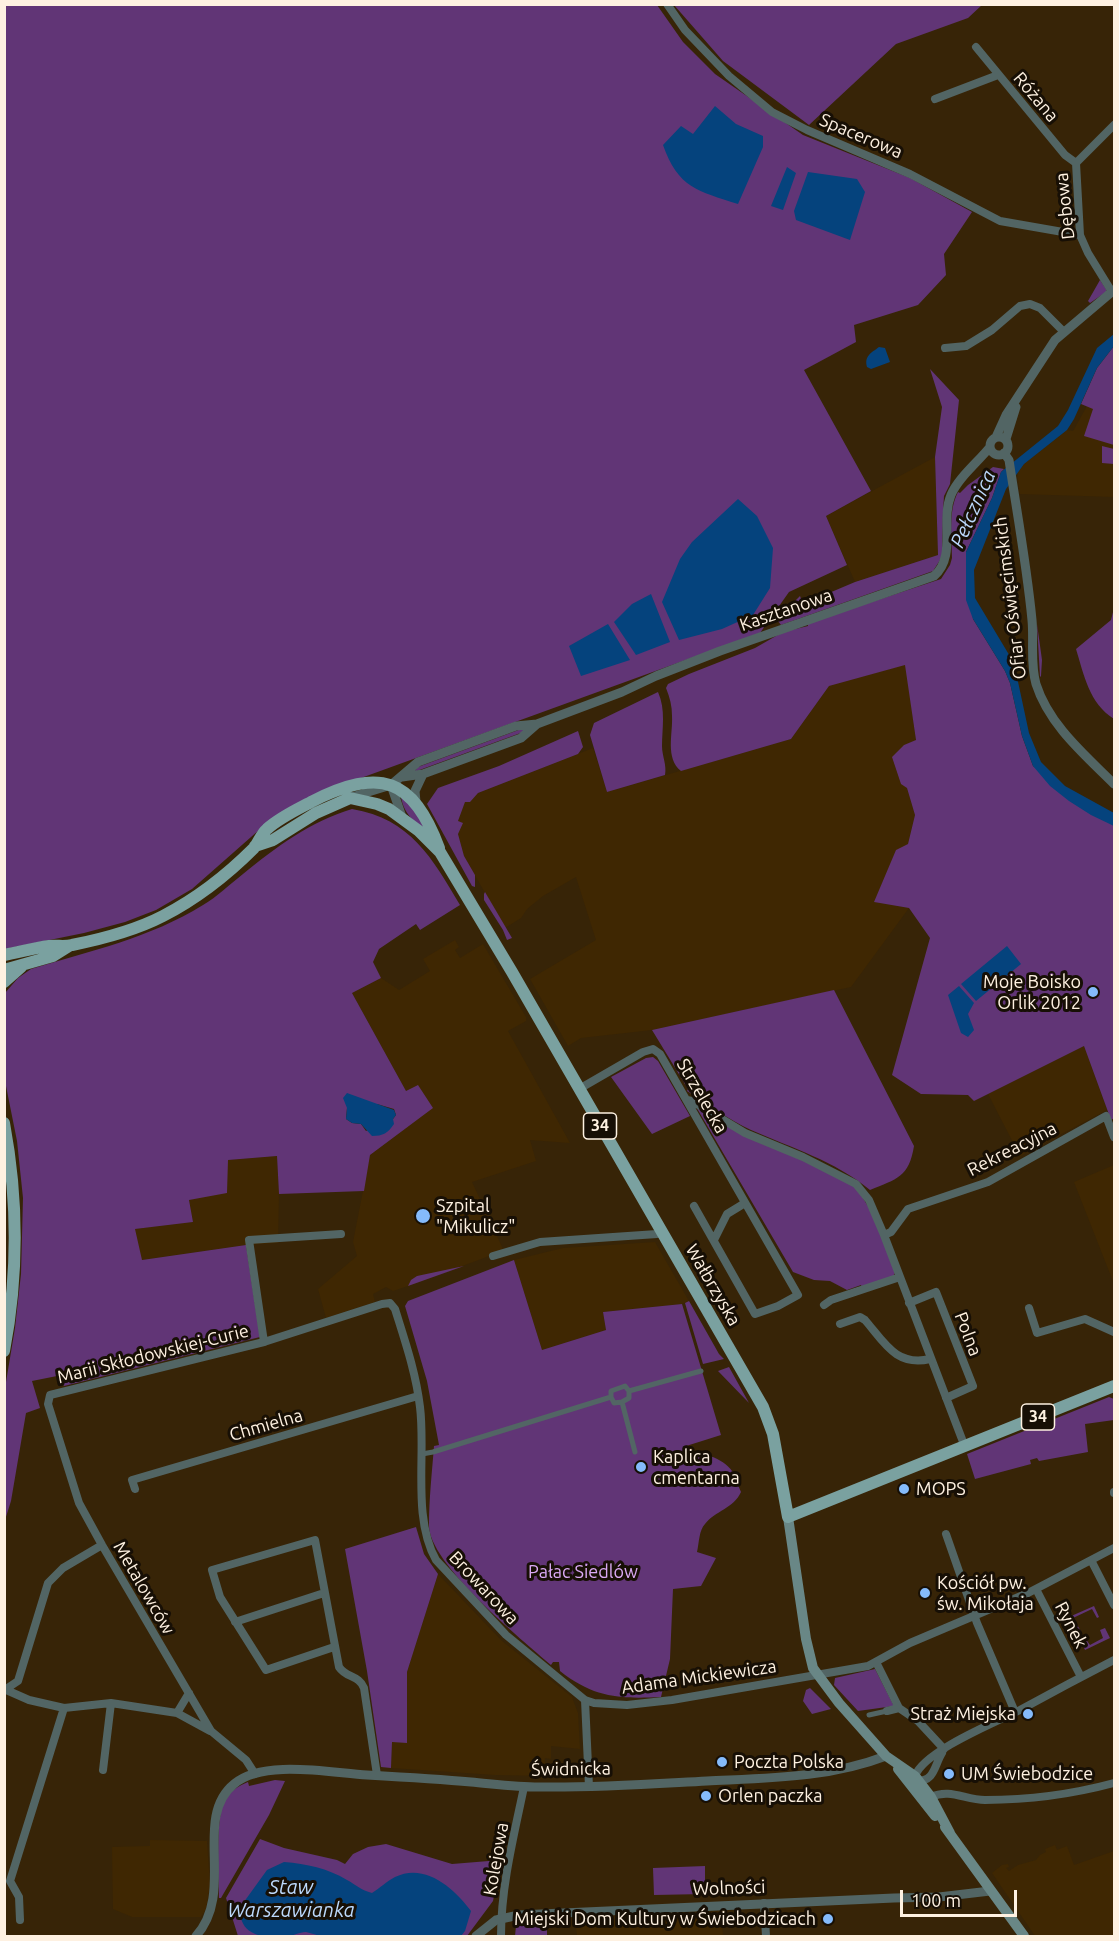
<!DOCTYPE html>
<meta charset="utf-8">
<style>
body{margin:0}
#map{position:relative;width:1119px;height:1941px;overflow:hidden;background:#372407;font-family:Ubuntu,sans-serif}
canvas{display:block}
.frame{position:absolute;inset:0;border:6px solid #fef1e1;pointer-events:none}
.scale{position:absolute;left:900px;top:1890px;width:117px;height:27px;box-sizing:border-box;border:3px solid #fef1e1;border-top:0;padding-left:8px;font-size:18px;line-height:21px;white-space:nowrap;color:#fef1e1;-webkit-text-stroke:4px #170f05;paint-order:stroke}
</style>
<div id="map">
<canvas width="1119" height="1941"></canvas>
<div class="frame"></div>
<div class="scale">100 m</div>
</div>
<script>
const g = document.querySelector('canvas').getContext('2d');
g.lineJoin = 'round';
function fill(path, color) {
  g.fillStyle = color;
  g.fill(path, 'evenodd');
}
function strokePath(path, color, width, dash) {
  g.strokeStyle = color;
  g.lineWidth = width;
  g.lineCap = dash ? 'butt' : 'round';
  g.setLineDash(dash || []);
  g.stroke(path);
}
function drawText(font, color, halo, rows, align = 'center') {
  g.font = font + ' Ubuntu,sans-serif';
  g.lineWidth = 6;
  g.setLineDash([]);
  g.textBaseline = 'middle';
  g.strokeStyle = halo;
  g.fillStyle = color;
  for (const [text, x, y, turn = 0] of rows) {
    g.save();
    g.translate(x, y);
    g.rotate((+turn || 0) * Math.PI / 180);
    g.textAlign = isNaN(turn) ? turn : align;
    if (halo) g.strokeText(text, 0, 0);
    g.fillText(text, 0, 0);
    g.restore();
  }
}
const built = new Path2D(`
 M1087 406 1114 415V497L1020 494 1017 473 1024 464 1067 430 1073 431Z
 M935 457 938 555 855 582 826 516Z
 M906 664 916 741 904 745 907 788 915 815 908 844 875 902 909 908 851 987 652 1030 581 1038 568 1046 530 979 596 940 576 877 543 896 527 909 521 918 505 928 464 856 458 834V821L465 801 478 793 593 748 607 792 791 739 829 686Z
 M455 940 459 947 455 950 460 958 483 944 526 1017V1021L508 1031 570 1143 530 1140 536 1161 472 1182 503 1249V1251L408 1286 393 1291 386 1287 373 1294 375 1302 326 1318 318 1289 357 1256 353 1242 370 1155 432 1108 406 1091 352 993 381 978 399 990 430 971 423 959Z
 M1084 1046 1107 1110 1020 1156 988 1094Z
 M277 1156 279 1194 278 1243 246 1245 141 1260 134 1229 193 1222 189 1200 227 1160Z
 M1114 1165V1284L1074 1182Z
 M655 1242 689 1301 682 1304 603 1312 606 1330 542 1350 514 1260 563 1248Z
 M438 1574 502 1641 572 1697 578 1713 580 1749 551 1746V1759L545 1758 544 1776 495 1775 391 1768 392 1742H407V1672Z
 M150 1840 207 1841 210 1885 206 1909 201 1917H132L113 1909 112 1847 150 1846Z
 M1055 1845 1057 1850 1067 1846 1074 1865 1114 1851V1936H1035L992 1873 1002 1865 1008 1864 1009 1867 1006 1868 1009 1871 1018 1865 1036 1860 1040 1855 1046 1852 1045 1849Z
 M722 1915 723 1936H573L577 1935 575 1922Z`);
const green = new Path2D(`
 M4 5H657L683 42 715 74 803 135 910 178 972 212 944 254 946 275 918 305 854 325 856 342 804 370 871 491 826 516 847 565 789 592 760 633 361 778 259 830 192 889 156 910 125 922 84 933 5 949Z
 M674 5H982L968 18 896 44 809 125 723 61Z
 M1100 280 1106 289V292L1090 303 1088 301Z
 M1114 346V445L1084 436 1093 409 1081 404 1097 368Z
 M930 369 959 400 950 484 944 496 943 511 942 557 933 571 781 625 778 621 780 616 800 596 803 604 855 582 938 555 935 457 942 407Z
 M1102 446 1114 449V464L1102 463Z
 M993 467 1004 469 1001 472 992 498 966 552 973 619 1005 671 1010 683 1022 736 1033 766 1114 826V1118L1111 1120 1084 1046 974 1101 968 1095 921 1094 892 1075 930 938 909 908 874 902 896 850 908 844 915 815 907 788 901 784 892 757 904 745 916 740 905 665 829 686 791 739 681 771C665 758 673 734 672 716 672 706 670 698 666 688L668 684 689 674 755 648 783 632 808 626V623L941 579 950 565 952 558C952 536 948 511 958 492L960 493 968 485Z
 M1114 608V719C1089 703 1084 675 1076 649L1111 620Z
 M1037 624 1042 660 1041 676 1040 677Z
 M658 692C666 710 662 728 662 746 662 756 667 765 665 775L607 792 590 735 594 723Z
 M524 728 526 731 414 772 418 767Z
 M578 731 583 747 578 754 478 793 470 802H465L458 821 463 823 458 834 464 856 475 875V887L472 886 427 804 438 788 499 766Z
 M401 797 411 803 432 837C418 825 404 816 401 797Z
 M352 809C411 819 432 858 460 905L420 930 416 924 379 949 373 962 381 978 352 993 406 1091 418 1085 433 1108 370 1155 364 1191 279 1194 277 1156 228 1160 227 1193 189 1200 193 1222 135 1229 142 1260 246 1245 260 1337 64 1386 57 1376 32 1381 40 1408 26 1413 11 1501 5 1520V1388L15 1328 21 1274 23 1198 17 1141 5 1081V993L18 978 31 969C90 951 150 938 203 905 217 897 230 884 243 874 276 847 311 821 352 809ZM377 1104 394 1109 396 1115 393 1119 366 1131 361 1124 352 1123 346 1119 347 1108Z
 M485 892 512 938 507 940 503 930 484 900V894Z
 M834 990 914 1146C909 1177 897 1179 870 1190 835 1161 792 1148 751 1130 729 1120 708 1104 687 1091L688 1089 652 1030Z
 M653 1057 658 1061 690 1116 652 1134 611 1077 646 1058Z
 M695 1105 854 1186C875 1211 884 1243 895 1273L893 1276 862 1288 861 1285 847 1290 830 1281 814 1280 793 1272Z
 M514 1260 542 1350 606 1330 603 1312 682 1304 721 1435 683 1447V1452C698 1450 726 1458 734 1474 737 1480 738 1486 741 1492 734 1508 715 1511 705 1524 699 1530 699 1543 697 1552L716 1558 701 1586 673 1589 670 1659 661 1697C620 1699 594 1698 560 1671L559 1662H553L551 1665C522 1640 428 1563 429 1525 429 1499 432 1472 434 1446L439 1445 427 1381 405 1306 408 1301Z
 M464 1266 408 1286 411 1280 417 1276Z
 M689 1301 719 1354 724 1359 703 1364 685 1303Z
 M729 1367 749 1403 718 1371Z
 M1109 1397 1114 1399V1420L1085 1424 1088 1452 1039 1461 1037 1458 1030 1460 1031 1464 975 1479 967 1454Z
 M416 1527 424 1554 438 1574 407 1672V1743L392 1742 391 1768 381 1767 367 1671 345 1549Z
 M1094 1606 1099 1617 1097 1618 1092 1609 1073 1618 1082 1633 1077 1634 1069 1617Z
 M1105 1628 1110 1638 1085 1650 1081 1641 1085 1638 1090 1645 1103 1638 1100 1630Z
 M875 1669 894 1706 858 1711 834 1685 835 1678Z
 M810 1688 831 1709 812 1714 803 1701 806 1690Z
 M275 1780 285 1781 269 1815 221 1898H219C219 1876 215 1816 225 1799 231 1790 239 1786 248 1782L249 1786Z
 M260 1839 284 1848 337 1860 345 1864 353 1854 368 1847 386 1844 452 1864 501 1860 493 1901 467 1936H238L226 1898Z
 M705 1866V1894L654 1895 653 1868Z
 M547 1925V1936H515L516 1926Z`);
const water = new Path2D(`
 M715 106 736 124 763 136V147L738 204C698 191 678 188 663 145L681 126 693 134Z
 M787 167 796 173 783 210 771 206Z
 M808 172 857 179 865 192 850 240 796 220 794 211Z
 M1114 334V346L1097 368 1074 419 1067 430 1024 464 1006 489 974 570 975 598 1014 663 1029 733 1041 762 1065 786 1114 813V826L1091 815 1069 801 1050 786 1033 766 1022 736 1010 683 1005 671 973 619 966 600V552L992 498 1001 472 1058 426 1068 410 1097 348Z
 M879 347 885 348 890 362 871 369 867 367C864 356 871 353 879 347Z
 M738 499 757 516 773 548 770 588 753 615 722 629 679 640 662 602 680 559 692 542Z
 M651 594 670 642 636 655 614 622 632 604Z
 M608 624 630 660 581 676 569 646Z
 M1007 946 1021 964 976 1001 961 984Z
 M959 986 974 1003 968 1014 974 1030 968 1037 961 1033 948 995Z
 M347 1093 394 1110 396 1115 393 1119 394 1124C388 1133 383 1136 372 1136L361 1124 352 1123 346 1119 347 1108 343 1098Z
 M284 1862C307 1864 327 1868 347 1880 356 1885 361 1890 372 1893 380 1888 387 1881 395 1877 425 1862 455 1889 471 1911L465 1931 461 1936H320C316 1935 311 1933 306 1932 299 1932 294 1936 287 1936 265 1940 236 1935 241 1906L267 1870Z`);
const pedestrian = new Path2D(`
 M629 1391V1398L622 1402 614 1403 611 1397V1391L625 1386 629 1391 701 1371
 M622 1402 635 1452
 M422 1454 433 1452 611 1397
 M869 1715 887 1711`);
const minor = new Path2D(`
 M667 4 685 30 729 76 772 112 807 130 910 174 1000 221 1080 235
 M976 47 1065 155 1076 163
 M935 99 998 75
 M1112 292 1088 253 1080 235 1076 163 1114 125
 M945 348 966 346 992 330 1020 306 1030 304 1040 308 1064 332
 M579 1089 643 1052 653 1049 660 1054 798 1295 778 1306 755 1314 694 1206
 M687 1100 692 1101 745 1133 803 1157 856 1184 869 1200 884 1235 965 1447
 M884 1235 891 1232 908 1209 988 1182 1106 1116 1114 1137
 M714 1240 727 1214 745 1203
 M493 1256 540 1242 657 1234 661 1232
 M909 1303 936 1292 973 1386 946 1398
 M824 1305 831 1300 900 1277
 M1029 1308 1037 1333 1085 1319 1114 1332
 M840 1324 860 1317 865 1320C884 1342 896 1367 930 1359
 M264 1342 249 1240 341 1234
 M135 1489 132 1480 418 1396
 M1114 1492V1493
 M946 1534 977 1623 1015 1712
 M1091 1560 1114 1605
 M1036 1589 1081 1677
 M235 1622 324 1593
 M334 1647 266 1670 220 1597 212 1570 315 1540 339 1667C346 1678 359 1675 364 1688L377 1775
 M876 1662 899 1708 918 1721 944 1749
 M4 1689 29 1700 64 1708 111 1703 177 1713 210 1731
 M6 1689 18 1681 48 1583 63 1568 102 1545
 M585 1700 589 1787
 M887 1711 899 1708
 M177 1713 189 1693
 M103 1770 111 1703
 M255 1774 246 1760 211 1731 102 1545 79 1503 48 1404 50 1395 264 1342 382 1304 390 1303 395 1309C405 1341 416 1373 420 1407 426 1454 412 1518 436 1560L506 1635 585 1700 594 1703 627 1705 672 1700 868 1666 910 1643 1028 1593 1114 1548
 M915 1776C924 1751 996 1722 1020 1710 1051 1693 1083 1676 1114 1660
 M917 1781C935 1781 934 1766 942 1753
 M930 1800 931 1797C950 1788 965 1800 985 1800 1028 1800 1073 1794 1114 1783
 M764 1903 766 1936
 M20 1920 19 1897 10 1881 64 1708
 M501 1936C501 1886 514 1835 524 1787`);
const tertiary = new Path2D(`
 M990 446a9 9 0 1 1 18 0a9 9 0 1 1-18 0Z
 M996 437 1006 415 1055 340 1114 290
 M1006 439 1016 407
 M1004 453 1009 460C1017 513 1027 567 1032 620 1034 641 1030 664 1036 684 1049 725 1085 755 1114 784
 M402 777 423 774 521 738 537 724
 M391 785 402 817
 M352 797 391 785 418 762 516 726 537 724 622 692 656 676 720 651 934 576C957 556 940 521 951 495 958 478 978 462 990 447
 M416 802 415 791 423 774
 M196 1936C236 1892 192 1818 234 1784 263 1759 331 1773 367 1775 402 1777 437 1779 471 1782 494 1784 517 1787 539 1787 595 1788 651 1784 707 1781 767 1778 829 1778 886 1756
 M476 1936 496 1920 519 1915 894 1898 939 1897 990 1891`);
const secondary = new Path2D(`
 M788 1517 806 1639 813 1668 839 1703 886 1756 915 1776 931 1797 950 1833
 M898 1769 935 1816
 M945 1827 1024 1936`);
const primary = new Path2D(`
 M255 846 273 840 316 813 350 798 377 804 389 809 419 831 440 852 512 972 763 1407 773 1434 788 1517 1114 1386
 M4 955C20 952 34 948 49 946 57 945 64 947 72 945 102 939 136 930 163 916 196 899 228 874 254 848 259 842 261 834 267 829 280 817 298 809 313 801 380 767 413 778 439 848
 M4 970 53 956 69 946
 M4 982 21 967
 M4 1123C18 1198 18 1277 4 1351`);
const markers = [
 [1093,992,6,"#85bbfb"],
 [423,1216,8,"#85bbfb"],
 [641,1467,6,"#85bbfb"],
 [904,1489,6,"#85bbfb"],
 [925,1593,6,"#85bbfb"],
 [1028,1714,6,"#85bbfb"],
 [722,1762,6,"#85bbfb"],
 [949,1774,6,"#85bbfb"],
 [706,1796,6,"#85bbfb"],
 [828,1919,6,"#85bbfb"]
];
const shields = [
 [600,1126,33],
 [1038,1417,33]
];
const shieldNames = [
 ["34",600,1126],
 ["34",1038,1417]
];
const streetNames = [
 ["Różana",1036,97,50],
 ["Spacerowa",861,136,23],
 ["Dębowa",1065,206,-96],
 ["Ofiar Oświęcimskich",1010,598,-97],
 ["Kasztanowa",786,610,-19],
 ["Strzelecka",702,1096,60],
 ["Rekreacyjna",1012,1149,-27],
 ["Wałbrzyska",713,1285,60],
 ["Polna",968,1334,69],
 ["Marii Skłodowskiej-Curie",153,1354,-14],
 ["Chmielna",266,1425,-16],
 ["Metalowców",144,1588,60],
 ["Browarowa",484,1588,47],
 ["Rynek",1071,1625,63],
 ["Adama Mickiewicza",699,1677,-8],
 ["Świdnicka",571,1769,-1],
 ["Kolejowa",496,1859,-80],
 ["Wolności",729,1888,-2]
];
const poiNames = [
 ["Moje Boisko",1081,982,"right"],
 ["Orlik 2012",1081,1003,"right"],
 ["Szpital",436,1206],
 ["\"Mikulicz\"",436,1227],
 ["Kaplica",653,1457],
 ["cmentarna",653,1478],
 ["MOPS",916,1489],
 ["Kościół pw.",937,1583],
 ["św. Mikołaja",937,1604],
 ["Straż Miejska",1016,1714,"right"],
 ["Poczta Polska",734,1762],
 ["UM Świebodzice",961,1774],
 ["Orlen paczka",718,1796],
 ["Miejski Dom Kultury w Świebodzicach",816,1919,"right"]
];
const parkNames = [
 ["Pałac Siedlów",583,1572]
];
const waterNames = [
 ["Pełcznica",973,509,-66],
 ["Staw",291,1887],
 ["Warszawianka",291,1910]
];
fill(built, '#3f2702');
fill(green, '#613576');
fill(water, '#05437d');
strokePath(pedestrian, '#526564', 5);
strokePath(minor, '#526564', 8);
strokePath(tertiary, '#526564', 9);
strokePath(secondary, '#698786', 10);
strokePath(primary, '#7aa1a0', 12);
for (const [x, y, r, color] of markers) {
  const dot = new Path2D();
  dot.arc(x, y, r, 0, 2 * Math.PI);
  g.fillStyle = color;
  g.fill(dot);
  strokePath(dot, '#170f05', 2);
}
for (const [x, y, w] of shields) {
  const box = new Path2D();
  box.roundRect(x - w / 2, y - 13, w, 26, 4.5);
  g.fillStyle = '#170f05';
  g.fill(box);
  strokePath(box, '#fef1e1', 1.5);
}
drawText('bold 16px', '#fef1e1', null, shieldNames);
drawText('18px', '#fef1e1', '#170f05', streetNames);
drawText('18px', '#fef1e1', '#170f05', poiNames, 'left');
drawText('18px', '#daa9f4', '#170f05', parkNames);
drawText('italic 20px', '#bcd9fc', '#170f05', waterNames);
</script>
